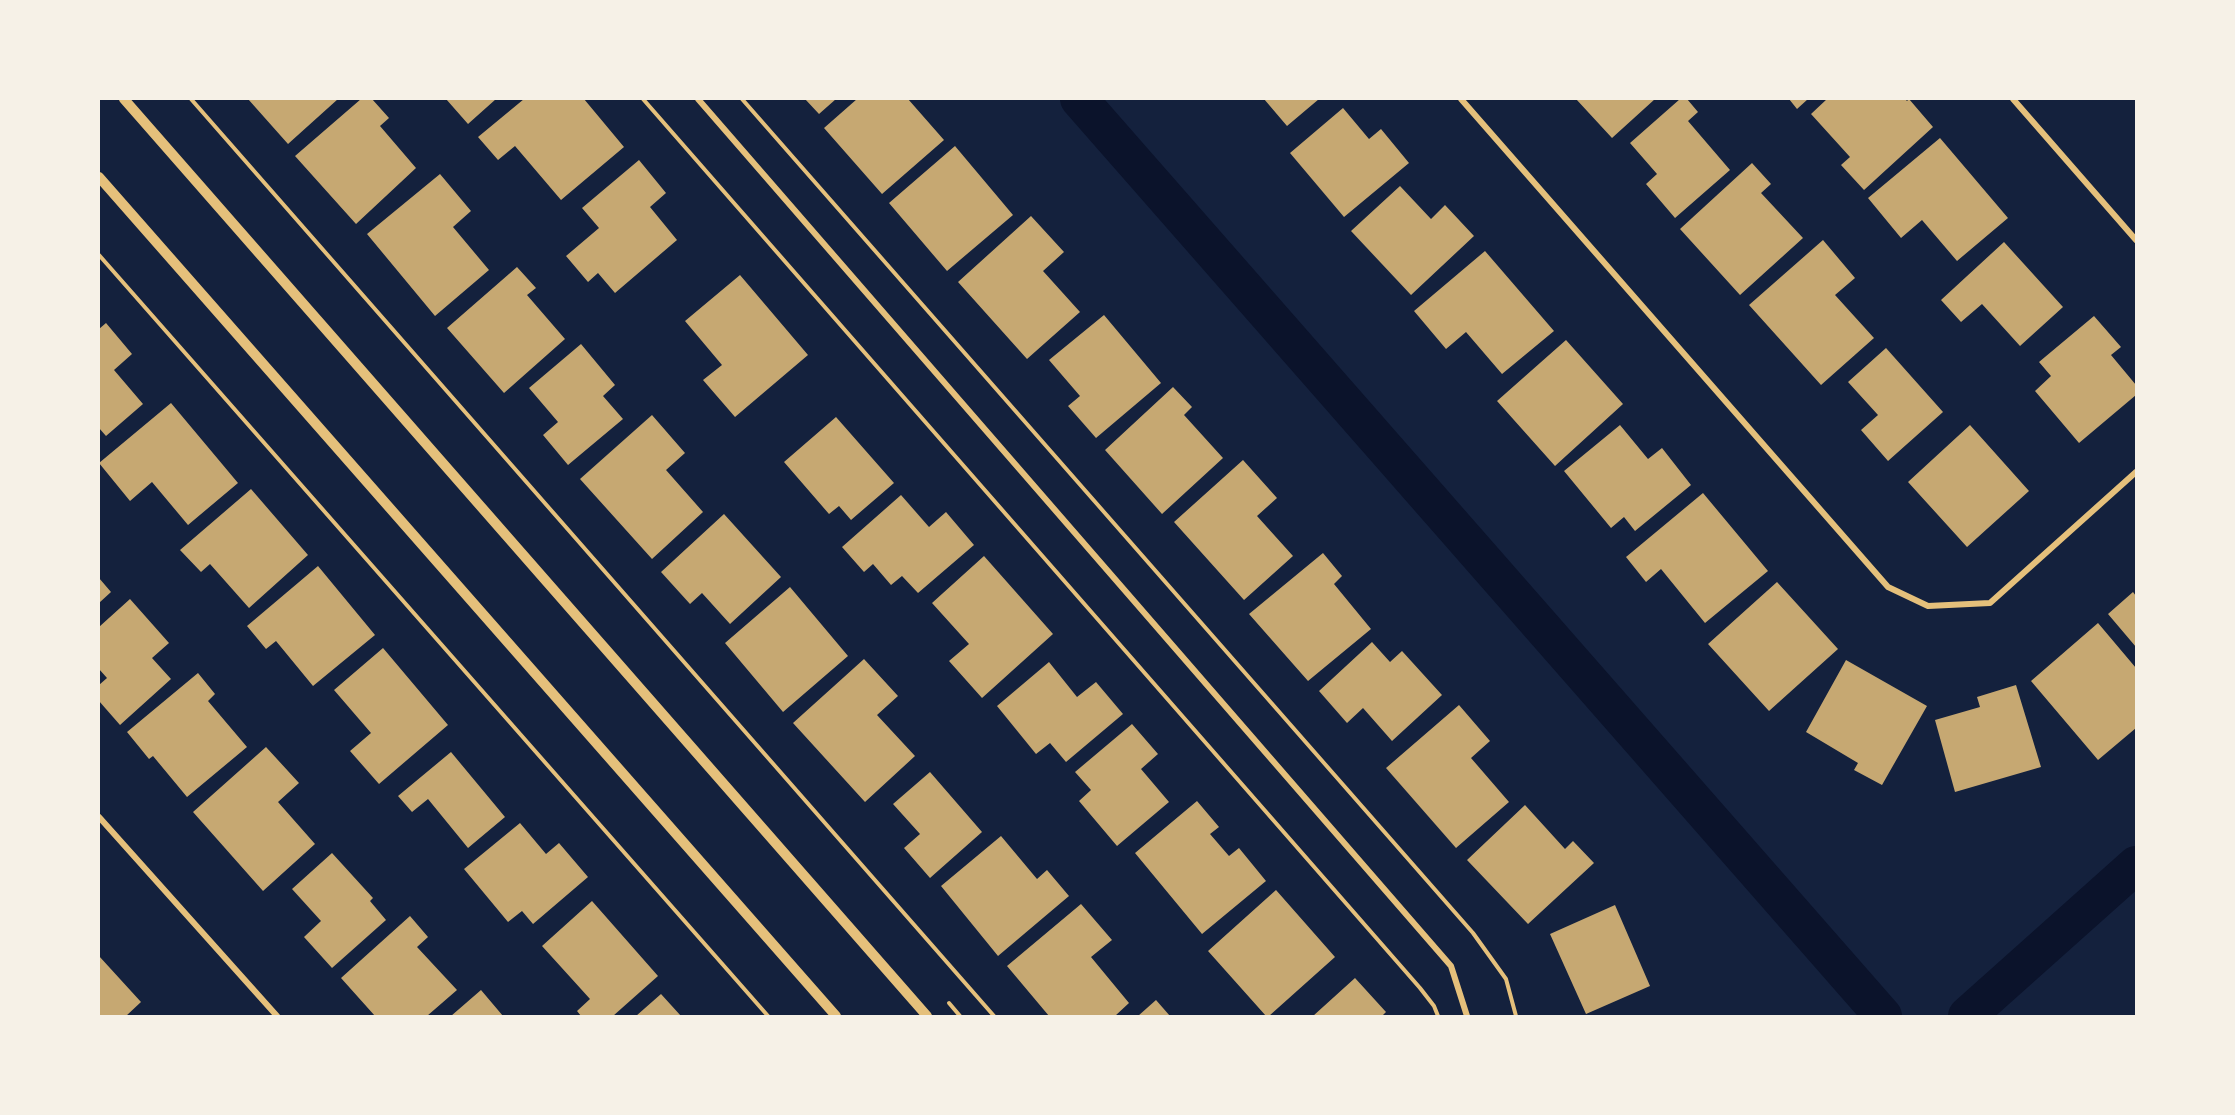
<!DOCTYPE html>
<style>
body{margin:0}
#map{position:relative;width:2235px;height:1115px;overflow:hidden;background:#14213d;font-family:Inter,sans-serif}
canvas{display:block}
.frame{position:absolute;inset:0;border:100px solid #f6f1e7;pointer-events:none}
</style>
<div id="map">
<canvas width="2235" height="1115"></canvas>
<div class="frame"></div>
</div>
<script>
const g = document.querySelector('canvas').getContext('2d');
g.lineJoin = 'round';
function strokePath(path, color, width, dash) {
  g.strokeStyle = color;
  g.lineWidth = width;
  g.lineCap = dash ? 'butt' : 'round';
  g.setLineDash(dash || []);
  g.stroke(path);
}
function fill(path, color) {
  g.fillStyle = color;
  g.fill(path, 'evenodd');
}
const canal = new Path2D(`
 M1079 99 1883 1016
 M1967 1016 2136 865`);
const building = new Path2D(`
 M248 99H338L288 144Z
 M361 99H372L389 118 380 126 416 168 356 224 295 156Z
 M446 99H496L468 124Z
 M524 99H584L624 147 561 200 515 146 498 160 478 137Z
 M805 99H836L819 114Z
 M857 99H908L944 140 882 194 824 128Z
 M1264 99H1319L1287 126Z
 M1576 99H1655L1612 138Z
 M1680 99H1687L1698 112 1688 121 1730 170 1675 218 1646 184 1657 174 1630 143Z
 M1789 99H1808L1797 109Z
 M1827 99H1905L1907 101 1909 99 1933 127 1864 190 1841 165 1850 157 1811 114Z
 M1343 108 1369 139 1381 129 1409 163 1344 217 1290 153Z
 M1940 138 2008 218 1957 261 1922 220 1901 238 1868 198Z
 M955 146 1013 215 947 271 889 203Z
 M639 160 666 193 650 207 677 240 615 293 598 273 588 282 566 256 599 228 582 208Z
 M1752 163 1771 184 1761 193 1803 238 1740 295 1680 229Z
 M440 174 471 211 453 227 489 270 435 316 367 234Z
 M1400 186 1431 219 1445 205 1474 236 1411 295 1351 231Z
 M1031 216 1064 252 1043 271 1080 312 1027 359 958 282Z
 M1823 240 1855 278 1835 295 1874 338 1821 385 1749 305Z
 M2004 242 2063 307 2020 346 1982 304 1961 322 1941 300Z
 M1485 251 1554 331 1502 374 1466 332 1446 349 1414 311Z
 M517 267 536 288 527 295 565 339 504 393 447 328Z
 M740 275 808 355 735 417 703 380 722 365 685 321Z
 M1104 315 1161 383 1096 438 1068 406 1080 396 1049 360Z
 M2094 316 2121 347 2111 355 2136 385V395L2079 443 2035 391 2051 376 2039 362Z
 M106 323 132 354 114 370 143 404 106 436 99 428V329Z
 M1566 340 1623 404 1555 466 1497 401Z
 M581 344 615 385 603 396 623 419 568 465 543 435 558 422 529 388Z
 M1886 348 1943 412 1888 461 1861 430 1878 415 1848 382Z
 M1173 387 1192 407 1184 415 1223 458 1162 514 1105 450Z
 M171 403 238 483 188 525 152 482 130 501 99 463Z
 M652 415 685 453 666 470 703 512 652 559 580 479Z
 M836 417 894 483 851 520 839 506 829 514 784 462Z
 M1620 425 1648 459 1662 448 1691 485 1635 531 1624 517 1611 528 1564 471Z
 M1970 425 2029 491 1967 547 1908 482Z
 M1243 460 1277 498 1257 516 1293 556 1244 600 1174 522Z
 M251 489 308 555 249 608 210 564 201 572 180 550Z
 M1703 493 1768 571 1705 623 1661 569 1646 582 1626 557Z
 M901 495 929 527 946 512 974 545 918 593 902 576 891 585 873 564 864 572 842 547Z
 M724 514 781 577 730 624 702 593 690 604 661 572Z
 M1323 553 1342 576 1334 584 1371 629 1308 681 1249 614Z
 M984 556 1053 634 982 698 949 661 969 644 932 603Z
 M318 566 375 635 313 686 276 641 266 649 247 626Z
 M99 578 111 592 99 603Z
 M1777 582 1838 649 1769 711 1708 644Z
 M790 587 848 656 783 712 725 643Z
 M2133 592 2136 596V647L2108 614Z
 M130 599 169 643 152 658 171 679 120 725 99 701V685L107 678 99 669V627Z
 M2098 623 2136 668V728L2098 760 2031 681Z
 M1372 642 1390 662 1402 651 1442 695 1392 741 1363 708 1347 723 1319 691Z
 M383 648 448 725 379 784 350 751 371 733 334 690Z
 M864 659 898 696 877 715 915 756 865 802 793 723Z
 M1846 660 1927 706 1882 785 1854 770 1858 763 1806 732Z
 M1049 662 1077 697 1096 682 1123 714 1066 762 1050 743 1036 754 997 706Z
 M198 673 215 694 208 701 247 747 187 797 153 756 149 759 127 732Z
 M2016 685 2041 767 1955 792 1935 720 1980 707 1977 697Z
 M1459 705 1490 741 1471 758 1509 802 1456 848 1386 768Z
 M1132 724 1158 754 1141 769 1169 802 1117 846 1079 801 1091 790 1075 772Z
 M266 747 299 783 278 802 315 844 263 891 193 812Z
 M451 752 505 817 468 848 428 799 412 812 398 796Z
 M930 772 982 832 930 878 904 848 920 834 893 804Z
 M1197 801 1219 827 1210 834 1229 856 1239 848 1266 881 1202 934 1135 853Z
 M1525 805 1565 849 1573 841 1594 863 1528 924 1467 860Z
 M520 823 546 854 559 843 588 877 533 924 522 911 508 922 464 869Z
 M1001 836 1037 879 1047 870 1069 896 998 956 941 886Z
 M332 853 373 898 370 901 386 920 332 968 304 937 321 921 292 889Z
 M1276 890 1335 957 1269 1016H1266L1208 951Z
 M592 901 658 976 613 1016H581L577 1011 590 999 542 946Z
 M1081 904 1112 940 1091 957 1129 1003 1115 1016H1049L1007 966Z
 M1615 905 1650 986 1586 1014 1550 934Z
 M410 916 428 937 417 947 457 990 427 1016H375L341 978Z
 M99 956 141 1002 126 1016H99Z
 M1355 978 1386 1012 1382 1016H1313Z
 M481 990 503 1016H451Z
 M661 994 681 1016H636Z
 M1156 1000 1170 1016H1138Z`);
const path = new Path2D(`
 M191 99 994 1016
 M643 99 1420 988 1434 1006 1438 1016
 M742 99 1473 933 1506 979 1516 1016
 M99 255 768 1016
 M949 1003 960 1016`);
const minor = new Path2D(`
 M698 99 1451 966 1467 1016
 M1461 99 1888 587 1928 606 1990 603 2136 472
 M2013 99 2136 240
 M99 817 277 1016`);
const tertiary = new Path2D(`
 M124 99 927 1016
 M99 177 836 1016`);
strokePath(canal, '#0b132b', 38);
fill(building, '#c6a872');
strokePath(path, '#e5c07b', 4);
strokePath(minor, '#e5c07b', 6);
strokePath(tertiary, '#e5c07b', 10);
</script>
